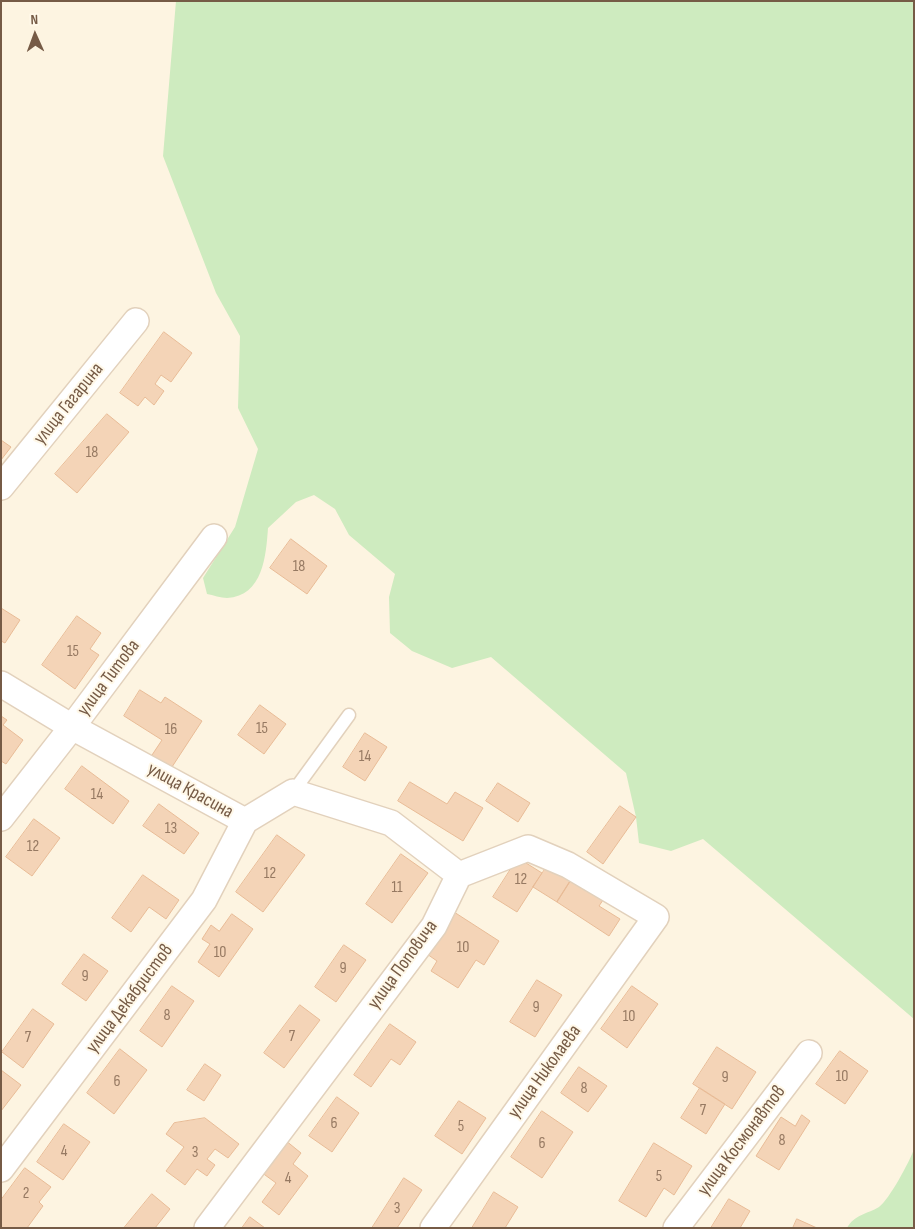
<!DOCTYPE html>
<meta charset="utf-8">
<style>
body{margin:0}
#map{position:relative;width:915px;height:1229px;overflow:hidden;background:#fdf4e1;font-family:"Sofia Sans Condensed",sans-serif}
canvas{display:block}
.frame{position:absolute;inset:0;border:2px solid #765b46;pointer-events:none}
.north{position:absolute;left:10px;top:10px;width:50px;height:50px;-webkit-text-stroke:4px #fff8e8;paint-order:stroke;rotate:358deg;font-size:14px;font-weight:700;line-height:20px;text-align:center;color:#765b46}
.north::after{content:'';display:block;margin:auto;width:18px;height:22px;background:#765b46;clip-path:polygon(50% 0,100% 100%,50% 72%,0 100%)}
</style>
<div id="map">
<canvas width="915" height="1229"></canvas>
<div class="frame"></div>
<div class="north">N</div>
</div>
<script>
const g = document.querySelector('canvas').getContext('2d');
g.lineJoin = 'round';
function fill(path, color) {
  g.fillStyle = color;
  g.fill(path, 'evenodd');
}
function strokePath(path, color, width, dash) {
  g.strokeStyle = color;
  g.lineWidth = width;
  g.lineCap = dash ? 'butt' : 'round';
  g.setLineDash(dash || []);
  g.stroke(path);
}
function drawText(font, color, halo, rows, align = 'center') {
  g.font = font + ' "Sofia Sans Condensed",sans-serif';
  g.lineWidth = 4;
  g.setLineDash([]);
  g.textBaseline = 'middle';
  g.strokeStyle = halo;
  g.fillStyle = color;
  for (const [text, x, y, turn = 0] of rows) {
    g.save();
    g.translate(x, y);
    g.rotate((+turn || 0) * Math.PI / 180);
    g.textAlign = isNaN(turn) ? turn : align;
    if (halo) g.strokeText(text, 0, 0);
    g.fillText(text, 0, 0);
    g.restore();
  }
}
const green = new Path2D(`
 M176 1H914V1019L703 839 671 851 639 843 636 817 626 773 491 657 452 668 412 651 390 633 389 597 395 574 349 535 335 509 314 495 296 502 268 528C266 556 263 596 227 598 221 598 213 595 207 594L203 578 235 527 258 449 238 408 240 336 216 293 163 156Z
 M914 1149V1228H847C854 1215 867 1214 879 1207 889 1200 910 1161 914 1149Z`);
const building = new Path2D(`
 M164 332 192 353 171 382 161 375 155 384 164 391 154 405 145 397 138 406 120 393Z
 M107 414 129 432 77 493 55 474Z
 M1 440 11 447 1 460Z
 M291 539 327 566 307 594 270 568Z
 M1 608 20 620 5 643 1 641Z
 M77 616 101 633 90 649 99 655 75 689 42 665Z
 M140 690 161 703 165 697 202 721 170 770 150 758 162 740 124 716Z
 M260 705 286 724 264 754 238 735Z
 M1 716 7 720 3 725 23 740 6 764 1 761Z
 M365 733 387 747 365 781 343 767Z
 M82 766 129 801 113 824 65 789Z
 M410 782 447 804 455 792 483 808 463 841 398 801Z
 M498 783 530 803 518 822 486 801Z
 M159 804 199 833 184 854 143 826Z
 M620 806 636 817 603 864 587 852Z
 M34 819 60 838 32 876 6 857Z
 M277 835 305 855 263 912 236 892Z
 M401 854 428 873 392 923 366 904Z
 M518 858 542 873 517 912 493 897Z
 M548 865 571 880 557 902 533 887Z
 M143 875 179 900 166 919 149 907 131 932 112 918Z
 M571 880 603 900 599 906 620 919 609 936 557 902Z
 M454 912 499 941 484 965 476 960 458 988 431 971 437 961 427 954Z
 M232 914 253 929 219 977 198 962 210 944 202 939 211 925 219 931Z
 M344 945 366 960 336 1002 315 987Z
 M84 954 108 971 86 1001 62 984Z
 M537 980 562 995 535 1037 510 1022Z
 M172 986 194 1001 162 1047 140 1031Z
 M632 986 658 1004 627 1048 601 1029Z
 M300 1005 320 1020 284 1068 264 1053Z
 M33 1009 54 1024 23 1068 2 1052Z
 M390 1024 416 1042 400 1065 391 1059 371 1087 354 1075Z
 M717 1047 756 1072 732 1109 693 1084Z
 M120 1049 147 1070 114 1114 87 1093Z
 M840 1051 868 1071 845 1104 816 1084Z
 M205 1064 221 1075 204 1101 187 1090Z
 M579 1067 607 1086 588 1112 561 1093Z
 M1 1070 21 1085 1 1111Z
 M700 1088 725 1104 706 1134 681 1118Z
 M337 1097 359 1113 332 1152 309 1136Z
 M459 1101 486 1118 462 1154 435 1136Z
 M542 1111 573 1132 542 1178 511 1157Z
 M802 1115 810 1121 779 1170 756 1156 781 1117 795 1126Z
 M205 1118 239 1144 228 1158 215 1149 207 1159 215 1165 207 1176 197 1169 185 1185 166 1171 184 1147 166 1134 174 1123Z
 M64 1124 90 1142 63 1180 37 1162Z
 M285 1140 301 1153 293 1164 308 1176 279 1215 262 1202 276 1183 261 1172Z
 M654 1143 692 1166 674 1195 664 1188 646 1217 619 1201Z
 M25 1168 51 1187 39 1202 43 1206 27 1228H1V1200Z
 M404 1178 422 1190 397 1228H372Z
 M494 1192 518 1207 505 1228H472Z
 M152 1194 170 1209 155 1228H124Z
 M729 1199 750 1211 740 1228H711Z
 M250 1217 265 1228H242Z
 M797 1219 817 1228H793Z`);
const service = new Path2D(`
 M293 792 349 715`);
const minor = new Path2D(`
 M1 487 136 321
 M1 684 72 727 245 821 293 792 391 823 459 875
 M1 818 72 727 214 537
 M1 1169 204 900 245 821
 M207 1228 434 926 459 875 528 848 568 865 656 917 433 1228
 M676 1228 809 1053`);
const numberNames = [
 ["18",92,453],
 ["18",299,567],
 ["15",73,652],
 ["15",262,729],
 ["16",171,730],
 ["14",365,757],
 ["14",97,795],
 ["13",171,829],
 ["12",33,847],
 ["12",270,874],
 ["12",521,880],
 ["11",397,888],
 ["10",463,948],
 ["10",220,953],
 ["9",343,969],
 ["9",85,977],
 ["9",536,1008],
 ["8",167,1016],
 ["10",629,1017],
 ["7",292,1037],
 ["7",28,1038],
 ["10",842,1077],
 ["9",725,1078],
 ["6",117,1082],
 ["8",584,1089],
 ["7",703,1111],
 ["6",334,1124],
 ["5",461,1127],
 ["8",782,1141],
 ["6",542,1144],
 ["4",64,1152],
 ["3",195,1153],
 ["5",659,1177],
 ["4",288,1179],
 ["2",26,1194],
 ["3",397,1209]
];
const streetNames = [
 ["улица Гагарина",69,404,-51],
 ["улица Титова",109,678,-53],
 ["улица Красина",190,791,29],
 ["улица Поповича",403,965,-54],
 ["улица Декабристов",130,999,-53],
 ["улица Николаева",545,1072,-54],
 ["улица Космонавтов",742,1141,-53]
];
fill(green, '#ceebbf');
fill(building, '#f4d4b7');
strokePath(building, '#e8bb96', 1);
strokePath(service, '#e2d1bc', 15);
strokePath(minor, '#e2d1bc', 28);
strokePath(service, '#fff', 12);
strokePath(minor, '#fff', 25);
drawText('16px', '#967962', null, numberNames);
drawText('19px', '#765b46', '#fff8e8', streetNames);
</script>
